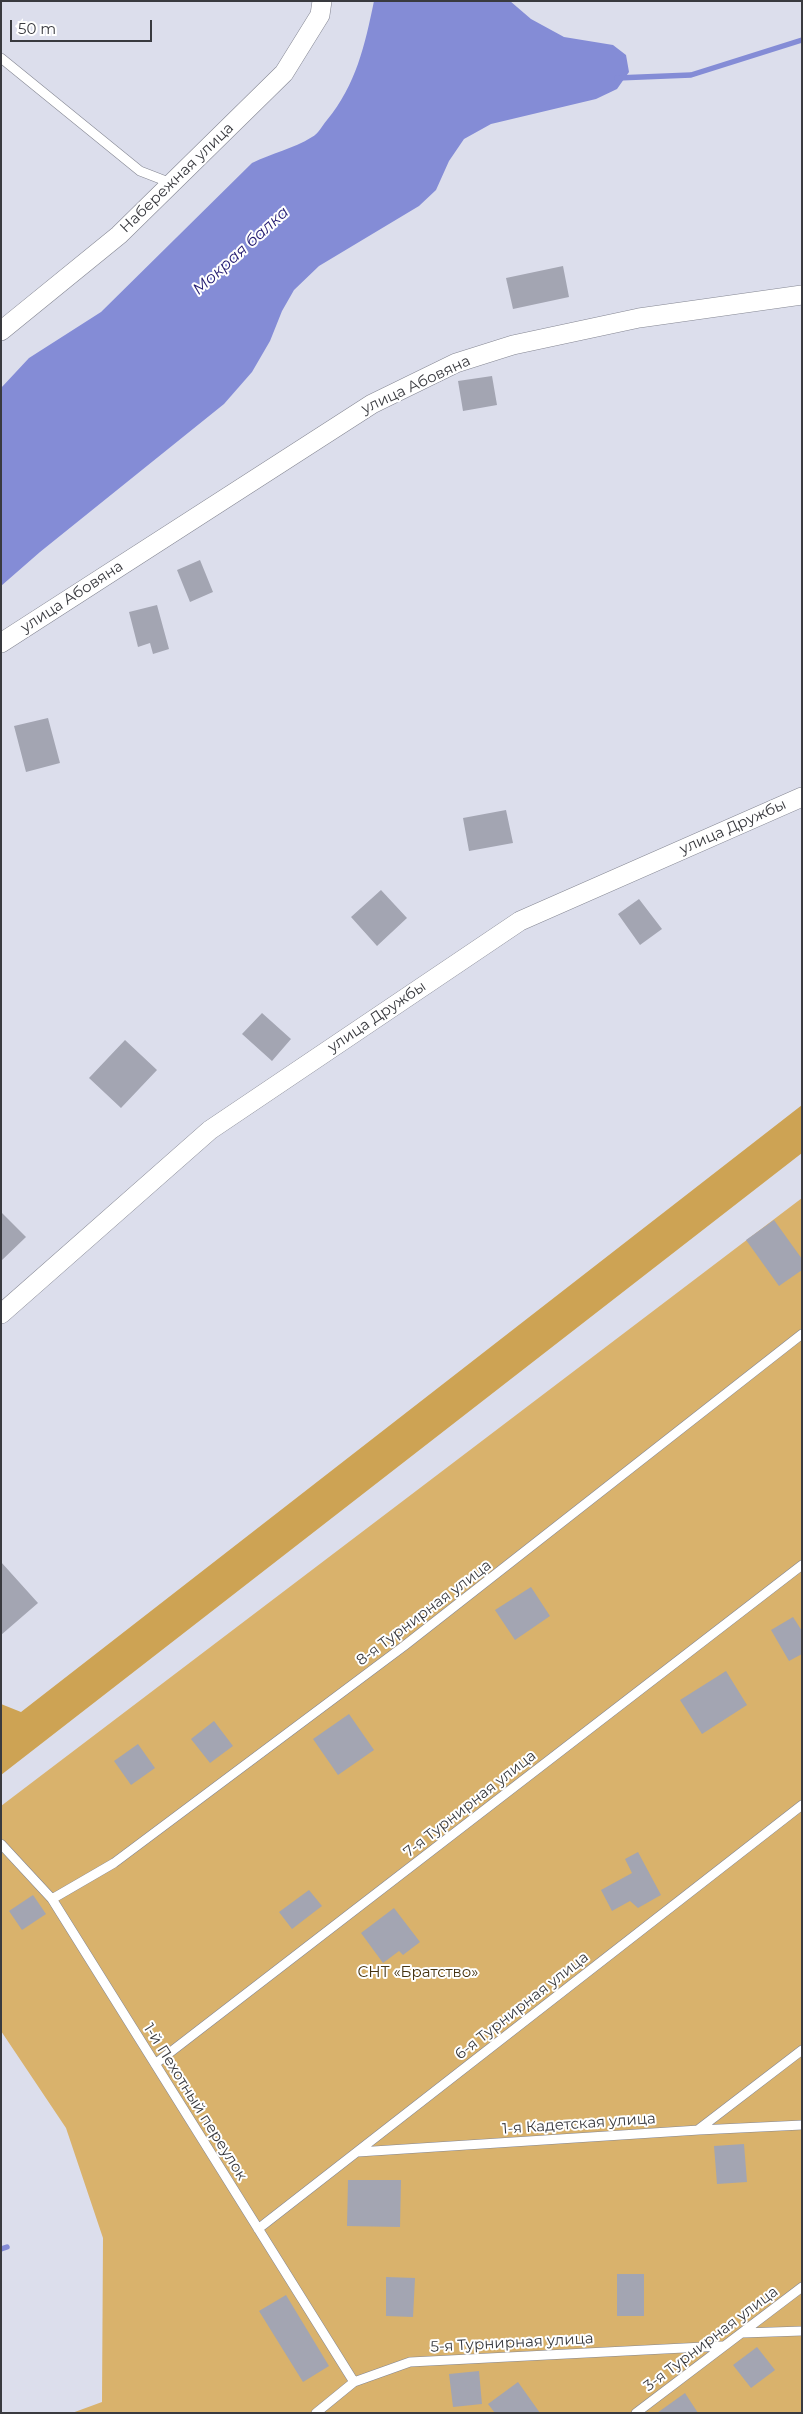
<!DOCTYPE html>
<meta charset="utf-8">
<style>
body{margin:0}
#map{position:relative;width:803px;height:2414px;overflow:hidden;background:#dcdeec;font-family:Montserrat,sans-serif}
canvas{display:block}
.frame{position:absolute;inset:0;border:2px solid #393a3f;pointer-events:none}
.scale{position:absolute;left:10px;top:20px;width:142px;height:22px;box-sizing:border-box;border:2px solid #393a3f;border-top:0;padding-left:6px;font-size:15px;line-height:18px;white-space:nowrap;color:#393a3f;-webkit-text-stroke:4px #fff;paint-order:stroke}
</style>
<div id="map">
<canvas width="803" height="2414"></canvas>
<div class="frame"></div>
<div class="scale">50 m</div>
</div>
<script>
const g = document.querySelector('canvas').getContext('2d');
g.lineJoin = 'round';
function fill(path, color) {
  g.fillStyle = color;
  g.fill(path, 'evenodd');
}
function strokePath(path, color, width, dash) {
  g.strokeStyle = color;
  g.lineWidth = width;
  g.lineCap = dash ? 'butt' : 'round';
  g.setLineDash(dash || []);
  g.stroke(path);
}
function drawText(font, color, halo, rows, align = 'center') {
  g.font = font + ' Montserrat,sans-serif';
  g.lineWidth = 4;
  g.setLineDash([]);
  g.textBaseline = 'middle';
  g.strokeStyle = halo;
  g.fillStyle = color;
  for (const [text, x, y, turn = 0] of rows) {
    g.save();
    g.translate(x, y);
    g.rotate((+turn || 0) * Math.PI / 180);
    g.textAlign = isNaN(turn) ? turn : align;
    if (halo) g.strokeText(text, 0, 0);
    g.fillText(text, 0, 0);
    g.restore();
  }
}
const green = new Path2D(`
 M802 1198V2413H72L102 2402 103 2238 66 2128 1 2031V1806Z`);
const forest = new Path2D(`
 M802 1105V1153L1 1775V1704L21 1712Z`);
const water = new Path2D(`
 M374 1H510L531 19 564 37 613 45 626 55 629 72 617 89 596 99 491 124 464 139 449 161 436 190 419 206 319 266 294 290 282 311 270 341 252 372 224 404 40 552 1 586V388L29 358 101 312 252 163C272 153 293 149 312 137 318 134 322 126 327 120 356 85 365 45 374 1Z`);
const stream = new Path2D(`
 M617 78 691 75 802 40
 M1 2249 7 2247`);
const building = new Path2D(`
 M563 266 569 297 513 309 506 278Z
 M492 376 497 405 463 411 458 381Z
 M200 560 213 592 190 602 177 570Z
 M157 605 169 649 153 654 150 643 138 647 129 612Z
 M48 718 60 763 26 772 14 726Z
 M506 810 513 843 469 851 463 818Z
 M381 890 407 918 377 946 351 917Z
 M639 899 662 929 640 945 618 914Z
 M262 1013 291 1039 272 1061 242 1034Z
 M125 1040 157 1070 121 1108 89 1078Z
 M1 1212 26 1237 1 1261Z
 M774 1220 802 1259V1270L779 1286 746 1240Z
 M1 1562 38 1603 1 1635Z
 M531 1587 550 1616 515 1640 495 1610Z
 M793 1617 802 1631V1654L789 1661 771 1630Z
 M726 1671 747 1705 702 1734 680 1700Z
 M349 1714 374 1750 338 1775 313 1739Z
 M214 1721 233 1746 210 1763 191 1739Z
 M138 1744 155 1768 131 1785 114 1761Z
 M638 1852 661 1895 638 1908 630 1901 612 1911 601 1890 632 1873 625 1859Z
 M309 1890 322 1906 292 1929 279 1912Z
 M33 1895 46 1914 22 1930 9 1911Z
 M394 1908 420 1942 403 1955 399 1951 383 1963 361 1933Z
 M744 2144 747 2182 717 2184 714 2146Z
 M348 2180H401L400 2227 347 2226Z
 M617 2274H644V2316H617Z
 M386 2277 415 2278 413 2317 386 2316Z
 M286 2295 329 2366 303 2382 259 2311Z
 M757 2347 775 2370 751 2388 733 2365Z
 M479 2371 482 2404 453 2407 449 2374Z
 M518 2382 540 2413H495L488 2404Z
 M685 2393 698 2413H657Z`);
const service = new Path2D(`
 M1 58 140 171 171 183
 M1 1844 52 1899 354 2382
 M52 1899 114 1863 404 1646 802 1334
 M155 2064 802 1565
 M699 2129 802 2050
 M358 2152 699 2130 802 2125
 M258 2229 802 1805
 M743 2333 802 2331
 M316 2413 354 2382 410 2362 723 2346
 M636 2413 802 2287`);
const minor = new Path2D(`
 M1 331 119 235 284 73 320 15 322 1
 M1 643 372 404 456 363 513 345 639 318 802 295
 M1 1314 210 1130 520 921 802 797`);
const streetNames = [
 ["Набережная улица",177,178,-44],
 ["улица Абовяна",416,385,-25],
 ["улица Абовяна",72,597,-33],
 ["улица Дружбы",733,827,-24],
 ["улица Дружбы",377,1017,-34],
 ["8-я Турнирная улица",424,1613,-37],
 ["7-я Турнирная улица",470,1804,-38],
 ["6-я Турнирная улица",522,2006,-38],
 ["1-й Пехотный переулок",195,2102,58],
 ["1-я Кадетская улица",579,2124,-4],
 ["3-я Турнирная улица",711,2339,-37],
 ["5-я Турнирная улица",512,2343,-3]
];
const parkNames = [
 ["СНТ «Братство»",418,1973]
];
const waterNames = [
 ["Мокрая балка",241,251,-42]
];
fill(green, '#d9b26c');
fill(forest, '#cda354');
fill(water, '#848cd6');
strokePath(stream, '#848cd6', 5.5);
fill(building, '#a3a5b2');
strokePath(service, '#848692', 10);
strokePath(minor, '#848692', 20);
strokePath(service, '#fff', 9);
strokePath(minor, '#fff', 19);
drawText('15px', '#393a3f', '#fff', streetNames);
drawText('15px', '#453311', '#fff', parkNames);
drawText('italic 16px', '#251d72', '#fff', waterNames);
</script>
